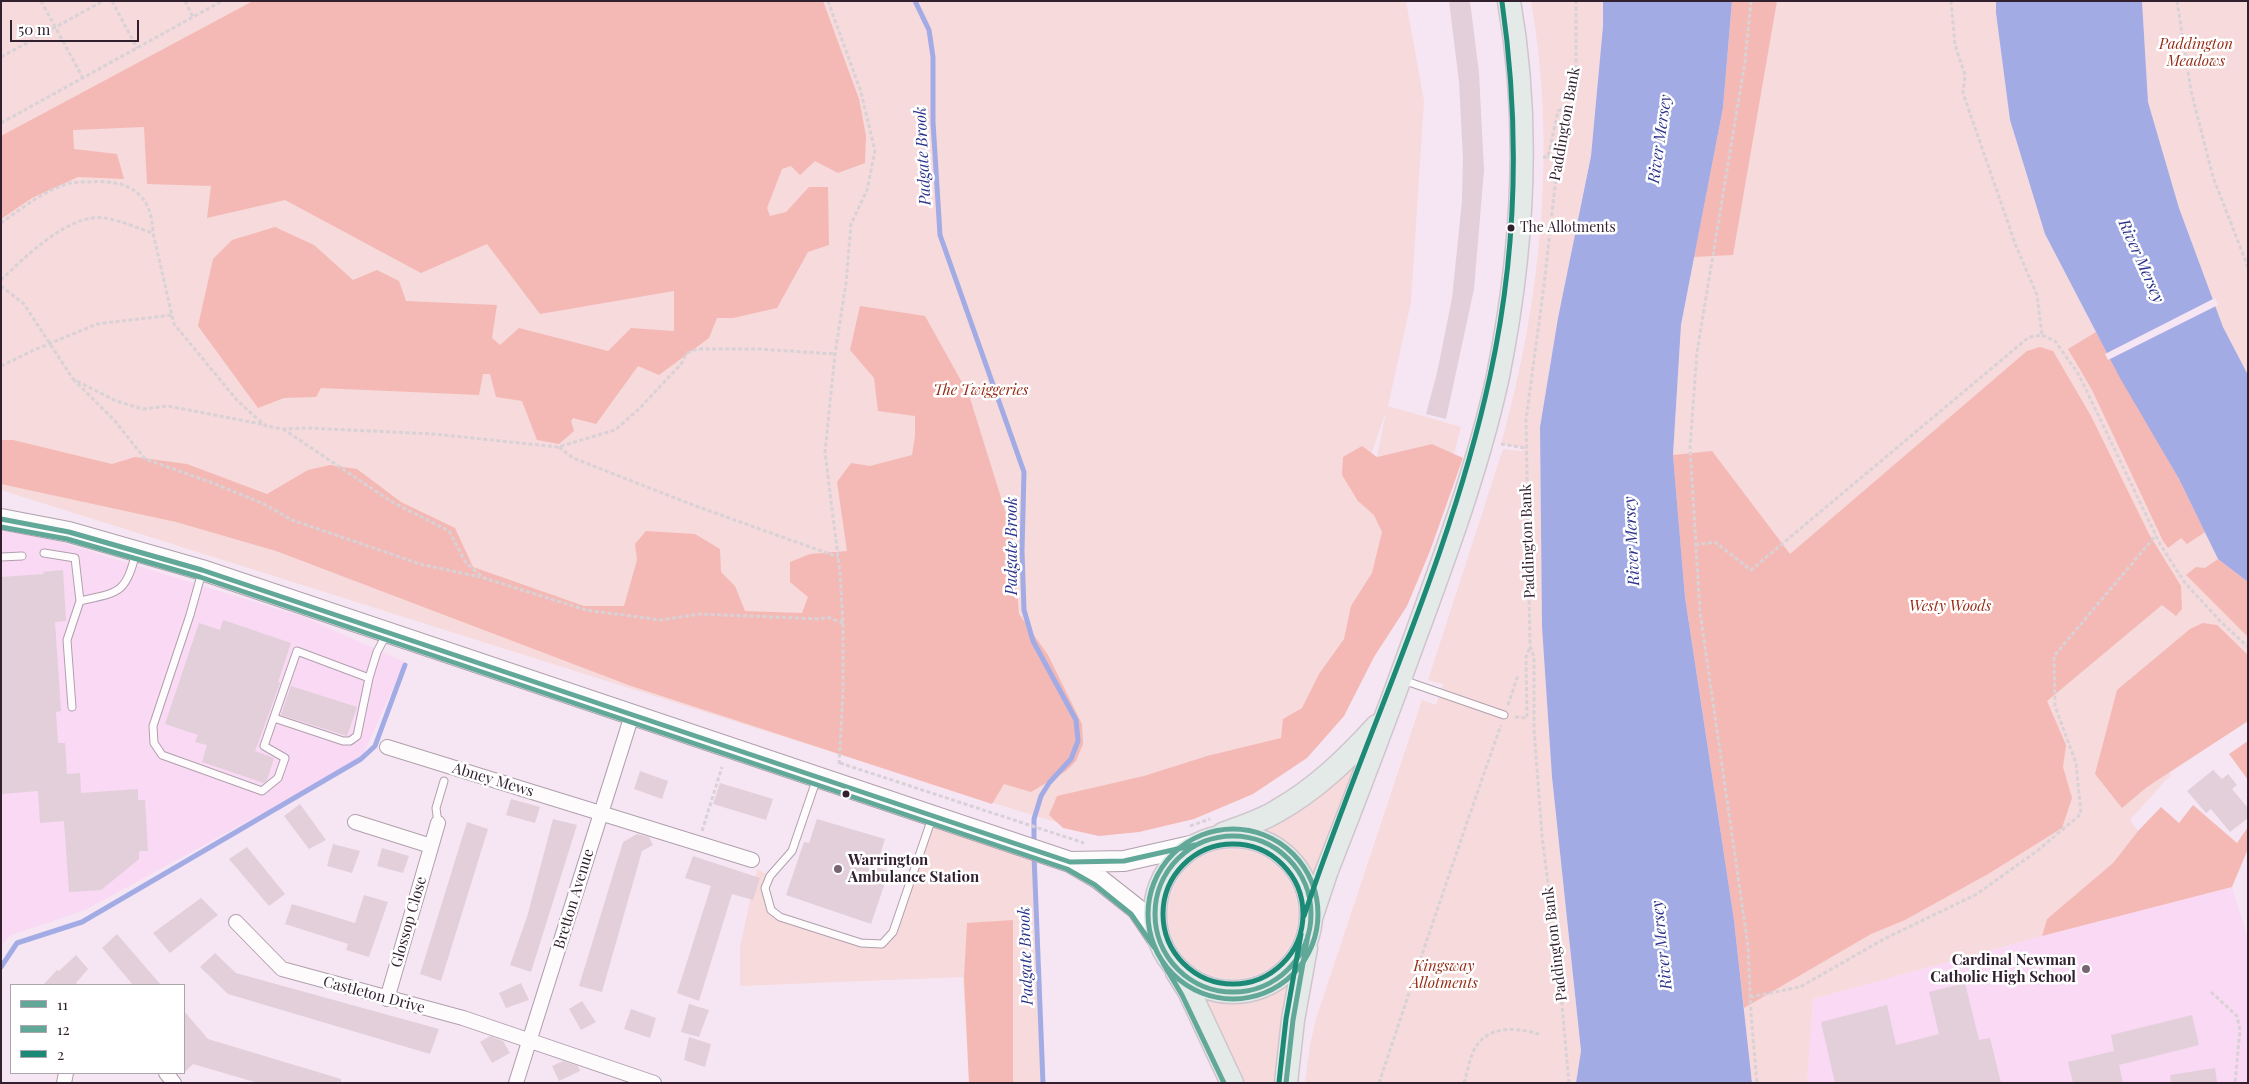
<!DOCTYPE html>
<style>
body{margin:0}
#map{position:relative;width:2249px;height:1084px;overflow:hidden;background:#f6e6f3;font-family:"Playfair Display",serif}
canvas{display:block}
.frame{position:absolute;inset:0;border:2px solid #32202f;pointer-events:none}
.legend{position:absolute;left:10px;top:984px;width:175px;height:90px;box-sizing:border-box;background:#fff;border:1px solid #ada6ac;margin:0;padding:6px 9px;list-style:none;font-size:15px;color:#32202f}
.legend li{display:flex;align-items:center;gap:10px;height:25px}
.legend b{width:25px;border:1px solid #ada6ac}
.scale{position:absolute;left:10px;top:20px;width:129px;height:22px;box-sizing:border-box;border:2px solid #32202f;border-top:0;padding-left:6px;font-size:15px;line-height:18px;white-space:nowrap;color:#32202f;-webkit-text-stroke:4px #fff;paint-order:stroke}
</style>
<div id="map">
<canvas width="2249" height="1084"></canvas>
<div class="frame"></div>
<ul class="legend">
<li><b style="height:6px;background:#61a899"></b>11</li>
<li><b style="height:6px;background:#61a899"></b>12</li>
<li><b style="height:6px;background:#1d8a77"></b>2</li>
</ul>
<div class="scale">50 m</div>
</div>
<script>
const g = document.querySelector('canvas').getContext('2d');
g.lineJoin = 'round';
function fill(path, color) {
  g.fillStyle = color;
  g.fill(path, 'evenodd');
}
function strokePath(path, color, width, dash) {
  g.strokeStyle = color;
  g.lineWidth = width;
  g.lineCap = dash ? 'butt' : 'round';
  g.setLineDash(dash || []);
  g.stroke(path);
}
function drawText(font, color, halo, rows, align = 'center') {
  g.font = font + ' "Playfair Display",serif';
  g.lineWidth = 5;
  g.setLineDash([]);
  g.textBaseline = 'middle';
  g.strokeStyle = halo;
  g.fillStyle = color;
  for (const [text, x, y, turn = 0] of rows) {
    g.save();
    g.translate(x, y);
    g.rotate((+turn || 0) * Math.PI / 180);
    g.textAlign = isNaN(turn) ? turn : align;
    if (halo) g.strokeText(text, 0, 0);
    g.fillText(text, 0, 0);
    g.restore();
  }
}
const built = new Path2D(`
 M1 524 304 617 405 662 361 759 85 910 9 936 1 947Z
 M2232 887 2248 938V1083H1807L1813 999 2042 936Z`);
const green = new Path2D(`
 M1 1H1406L1424 101 1411 302 1388 406 1461 427 1454 454 1432 444 1377 457 1386 412 1362 480 1437 502 1313 749 1093 833 1016 810 1 490Z
 M1531 1H1603V26L1591 156 1558 318 1540 427 1542 627 1552 777 1581 1052 1576 1083H1305L1310 1045 1316 1019 1422 700 1436 705 1443 684 1428 680 1503 449 1521 451 1525 448 1501 444C1541 300 1557 150 1531 1Z
 M1732 1H1996V13L2010 120 2045 234 2120 378 2179 479 2218 559 2248 582V721L2169 772 2171 776 2165 781 2130 820 2138 831 2113 863 2047 919 2042 936 1813 999 1807 1083H1752L1734 920 1683 580 1673 455 1681 326 1723 108Z
 M2142 1H2248V375L2223 327 2179 208 2148 102Z
 M1372 738 1316 875 1299 854 1263 828Z
 M930 824 1034 861 1043 1083H969L963 977 740 986V947L757 869 770 876 765 888 771 910 780 917 875 945 889 938Z
 M1168 914a65 65 0 1 1 130 0a65 65 0 1 1-130 0Z
 M1292 980 1277 1083H1244L1205 997C1244 1004 1260 1003 1292 980Z`);
const forest = new Path2D(`
 M253 1H823L859 99 866 136 865 163 838 173 815 161 800 175 791 166 782 169 767 208 770 216 786 212 809 187H828L829 245 808 252 777 308 733 318H717L709 338 659 375 638 366 596 424 573 418 571 421 574 431 559 444 537 440 522 401 496 397 490 374H483L479 395 321 388 316 397 284 398 258 408 198 326 213 259 232 240 275 227 314 245 353 280 377 270 399 281 406 301 497 305 492 338 500 345 519 328 608 351 631 328 674 331V291L540 314 487 244 421 273 285 200 207 218 211 186 147 184 144 127 73 130 74 149 117 154 124 179 78 177 32 198 1 219V136Z
 M1732 1H1777L1733 255 1694 257 1723 108Z
 M860 306 925 316 969 395 1012 533 1019 614 1048 655 1082 724 1083 744 1076 761 1066 771 1031 792 1004 784 992 804 631 686 276 551 176 522 1 484V440H13L112 464 135 457 187 464 267 494 308 470 330 465 357 469 401 502 455 528 473 567 584 606H624L637 560 635 544 646 531 695 534 720 549 721 572 735 586 745 611 802 613 808 597 790 582V562L810 554 847 551 837 482 851 463 870 466 912 455 915 436V416L878 411 874 378 850 350Z
 M2096 332 2179 479 2205 532 2187 544 2181 538 2168 548 2163 541 2092 390 2068 349Z
 M2040 347 2053 351 2091 416 2149 534 2181 586 2182 609 2176 616 2162 605 2047 701 2066 745 2063 767 2072 798 2062 828 1988 874 1905 920 1871 934 1744 1008 1734 920 1685 597 1673 455 1712 451 1790 554 2027 351Z
 M1432 444 1463 458 1430 551 1407 606 1374 657 1344 716 1307 758 1253 794 1194 819 1139 832 1099 836 1063 828 1049 815 1057 796 1144 776 1207 756 1281 738 1283 719 1302 708 1319 674 1344 639 1351 606 1372 573 1382 532 1374 515 1358 501 1342 475 1343 457 1362 446 1377 457Z
 M2218 559 2248 582V637L2186 575 2196 567 2205 568Z
 M2203 623 2217 625 2248 655V721L2147 787 2122 808 2095 774 2117 690 2190 629Z
 M2248 741V780L2229 754Z
 M2193 805 2237 843 2248 827V849L2232 887 2042 936 2047 919 2113 863 2138 831 2161 807 2179 823Z
 M1013 920V1083H969L964 977 967 923Z`);
const water = new Path2D(`
 M1603 1H1732L1723 108 1681 325 1673 455 1685 597 1734 920 1752 1083H1576L1581 1051 1552 777 1542 627 1540 427 1558 318 1591 156 1603 26Z
 M1996 1H2142L2148 102 2179 208 2223 327 2248 375V582L2218 559 2179 479 2120 378 2045 234 2010 120 1996 13Z`);
const pier = new Path2D(`
 M2215 298 2218 305 2108 360 2105 354Z`);
const stream = new Path2D(`
 M915 1 929 30 933 57V122L940 235 1024 472 1022 551 1024 610 1033 641 1076 720 1078 741 1071 759 1049 783 1041 796 1034 819V844
 M1034 855 1043 1083
 M1 967 17 943 82 922 361 759 375 746 405 665`);
const building = new Path2D(`
 M1449 1H1470L1479 73 1484 170 1474 289 1446 419 1426 414 1437 373 1452 298 1462 201 1463 158 1459 82Z
 M63 570 66 621 55 622 61 711 56 712 58 743H65L67 774 80 773 81 793 138 789V800H145L148 851H139V859L101 890 69 892 64 821 40 823 38 791 1 794V577L44 574 43 572Z
 M223 620 291 643 278 682 280 683 255 751 274 758 267 780 264 783 202 762 207 745 195 742 198 735 165 724 199 623 220 630Z
 M291 686 357 707 347 736 281 715Z
 M2213 770 2222 779 2228 774 2237 785 2232 789 2248 808V818L2230 832 2211 809 2206 813 2187 791Z
 M640 771 668 781 662 799 634 789Z
 M720 783 773 799 766 820 713 804Z
 M511 799 540 807 535 823 506 815Z
 M300 804 326 840 309 849 284 816Z
 M553 819 577 825 531 972 510 965 527 917Z
 M817 819 885 839 876 867 889 871 871 924 786 895 804 842 809 843Z
 M467 822 488 829 441 981 420 974Z
 M637 834 649 837 653 845 642 851 602 992 579 986 623 842Z
 M333 844 360 851 352 873 327 866Z
 M247 847 285 894 269 906 229 859Z
 M382 848 409 856 403 873 377 866Z
 M693 856 760 878 753 900 732 894 699 1001 677 993 711 886 685 878Z
 M364 895 388 902 369 957 346 950 348 944 285 924 292 904 355 923Z
 M201 898 218 915 170 953 153 933Z
 M117 934 161 985H133L102 948Z
 M215 953 236 973 439 1029 430 1054 228 994 200 967Z
 M76 955 88 969 76 983 78 985H43L57 970 59 971Z
 M521 983 529 1000 506 1008 499 993Z
 M1965 983 1979 1040 1990 1038 2001 1083H1835L1821 1022 1887 1005 1896 1045 1939 1034 1929 992Z
 M582 1001 596 1022 581 1030 569 1009Z
 M689 1004 709 1010 699 1037 681 1032Z
 M631 1009 656 1018 650 1038 624 1029Z
 M184 1011 208 1039 341 1079V1083H258L193 1064 184 1073Z
 M2192 1015 2199 1045 2119 1065 2123 1083H2073L2068 1062 2114 1051 2111 1035Z
 M490 1036 503 1041 510 1053 492 1063 480 1042Z
 M689 1037 711 1044 705 1067 684 1060Z
 M563 1061 578 1066 580 1071 559 1081 552 1066Z
 M2215 1068 2217 1083H2171L2170 1075Z`);
const path = new Path2D(`
 M41 1 83 78
 M112 1 137 48
 M185 1 193 17
 M828 1 861 92 875 151 867 190 851 224 846 283 835 354 825 452 840 573 843 623V692L839 765
 M1751 1 1745 61 1697 352 1690 447 1700 612 1748 946 1751 1014 1757 1083
 M1951 1 1955 45 1965 75 1963 93 2016 246 2037 295 2042 335
 M2177 1 2191 91 2213 177 2248 267
 M1 57 103 1
 M1 123 222 1
 M1543 157H1548L1558 111 1568 107
 M1548 157 1559 158
 M1 223C22 208 45 190 70 183 76 182 83 182 89 182 127 179 152 192 153 233
 M1 280C25 257 69 213 104 218 120 220 137 228 153 233L174 324 236 399 253 415 266 426 283 429 307 428 434 434 558 447 615 430 639 409 681 364 687 353 697 349H759L835 354
 M1 286 24 304 73 379 116 401 143 409 168 406 266 425
 M1 366 34 350 97 324 172 315
 M73 379 115 421 145 459 210 482 264 504 292 520 420 564 480 577
 M283 429 392 502 449 531 466 563 484 578 586 610 661 620 700 614 820 619 827 617 843 623
 M1501 444 1525 448
 M559 447 573 458 693 505 838 557
 M1695 545 1715 542 1751 570 2029 337 2042 335 2055 341 2079 375 2160 544 2185 583 2221 622 2248 647
 M1508 705 1518 675
 M1515 717 1527 718 1526 657 1530 647
 M840 763 1084 843
 M1190 826 1210 819
 M702 831 722 767
 M2211 992 2237 1016 2240 1030 2235 1083
 M1750 997 1800 987 1884 939 1977 894 2037 851 2081 814 2076 763 2055 706 2054 656 2156 535
 M1379 1083C1419 963 1459 844 1501 725
 M1464 1083C1467 1073 1469 1062 1473 1052 1485 1025 1515 1027 1539 1034
 M1569 1083 1558 961 1542 836 1534 729V657L1530 646 1526 420 1544 285 1561 132 1576 68V1`);
const lane = new Path2D(`
 M44 553 75 558 80 601
 M1 557 22 556
 M202 572 190 615 153 726 154 743 162 755 262 791 278 778 285 758 264 746 297 651 369 678 377 652 386 635
 M1403 680 1504 715
 M72 707 67 640 80 601C120 592 125 594 136 553
 M274 718 343 741H350L357 736 369 678
 M817 778 792 851 770 876 765 888 771 910 780 917 861 943 882 944 893 932 932 818
 M438 823 436 808 444 781`);
const street = new Path2D(`
 M387 747 752 860
 M355 822 431 846
 M236 922 282 969 463 1018 654 1083
 M387 999 438 823
 M166 1073 174 1083
 M64 1083 66 1073
 M516 1083 632 715`);
const secondary = new Path2D(`
 M1 519 69 532 202 570 1070 862 1099 879 1137 909 1160 943
 M1070 862 1124 861 1195 845`);
const primary = new Path2D(`
 M1223 834C1241 827 1261 821 1277 811 1316 789 1347 759 1377 726
 M1155 914a78 78 0 1 1 156 0a78 78 0 1 1-156 0Z
 M1311 918 1326 873C1357 794 1387 715 1416 635 1447 551 1479 464 1498 376 1523 252 1531 126 1509 1
 M1177 972 1189 991 1232 1083
 M1286 1083 1293 1020 1306 948`);
const bus1 = new Path2D(`
 M1 519 69 532 202 570 1070 862 1124 861 1195 845
 M1155 914a78 78 0 1 1 156 0a78 78 0 1 1-156 0Z
 M1286 1083 1293 1020 1308 935`);
const bus2 = new Path2D(`
 M1 527 67 539 200 577 1067 869 1095 885 1131 914 1154 947
 M1148 914a85 85 0 1 1 170 0a85 85 0 1 1-170 0Z
 M1163 963 1182 995 1224 1083`);
const bus3 = new Path2D(`
 M1163 914a70 70 0 1 1 140 0a70 70 0 1 1-140 0Z
 M1304 916C1364 736 1450 562 1490 376 1517 252 1520 127 1502 2
 M1279 1082 1286 1019 1301 934`);
const markers = [
 [1511,228,4.5,"#32202f"],
 [846,794,4.5,"#32202f"],
 [838,869,5,"#776574"],
 [2086,969,5,"#776574"]
];
const busNames = [
 ["The Allotments",1520,228]
];
const parkNames = [
 ["Paddington",2196,44],
 ["Meadows",2196,61],
 ["The Twiggeries",981,390],
 ["Westy Woods",1950,606],
 ["Kingsway",1444,966],
 ["Allotments",1444,983]
];
const streetNames = [
 ["Paddington Bank",1565,124,-80],
 ["Paddington Bank",1528,541,-92],
 ["Abney Mews",493,780,17],
 ["Bretton Avenue",574,899,-73],
 ["Glossop Close",409,922,-74],
 ["Paddington Bank",1555,944,-97],
 ["Castleton Drive",374,995,15]
];
const poiNames = [
 ["Warrington",848,860],
 ["Ambulance Station",848,877],
 ["Cardinal Newman",2076,960,"right"],
 ["Catholic High School",2076,977,"right"]
];
const waterNames = [
 ["River Mersey",1660,139,-82],
 ["Padgate Brook",923,156,-93],
 ["River Mersey",2141,261,66],
 ["River Mersey",1632,541,-93],
 ["Padgate Brook",1012,546,-90],
 ["River Mersey",1662,945,-96],
 ["Padgate Brook",1026,956,-92]
];
fill(built, '#f9d9f3');
fill(green, '#f7dadb');
fill(forest, '#f4b9b5');
fill(water, '#a3abe5');
fill(pier, '#f6e6f3');
strokePath(stream, '#a3abe5', 5);
fill(building, '#e2cfda');
strokePath(lane, '#b0a0ad', 9);
strokePath(street, '#b0a0ad', 16);
strokePath(secondary, '#b0a0ad', 22);
strokePath(primary, '#cfc5cd', 25);
strokePath(path, '#d8d2d7', 3, [4, 2.5]);
strokePath(lane, '#fefbfd', 7);
strokePath(street, '#fefbfd', 14);
strokePath(secondary, '#fefbfd', 20);
strokePath(primary, '#e4eae7', 22);
strokePath(bus1, '#61a899', 5);
strokePath(bus2, '#61a899', 5);
strokePath(bus3, '#1d8a77', 5);
for (const [x, y, r, color] of markers) {
  const dot = new Path2D();
  dot.arc(x, y, r, 0, 2 * Math.PI);
  g.fillStyle = color;
  g.fill(dot);
  strokePath(dot, '#fff', 2);
}
drawText('14px', '#32202f', '#fff', busNames, 'left');
drawText('italic 15px', '#952b16', '#fff', parkNames);
drawText('15px', '#32202f', '#fff', streetNames);
drawText('bold 15px', '#32202f', '#fff', poiNames, 'left');
drawText('italic 16px', '#2a328b', '#fff', waterNames);
</script>
